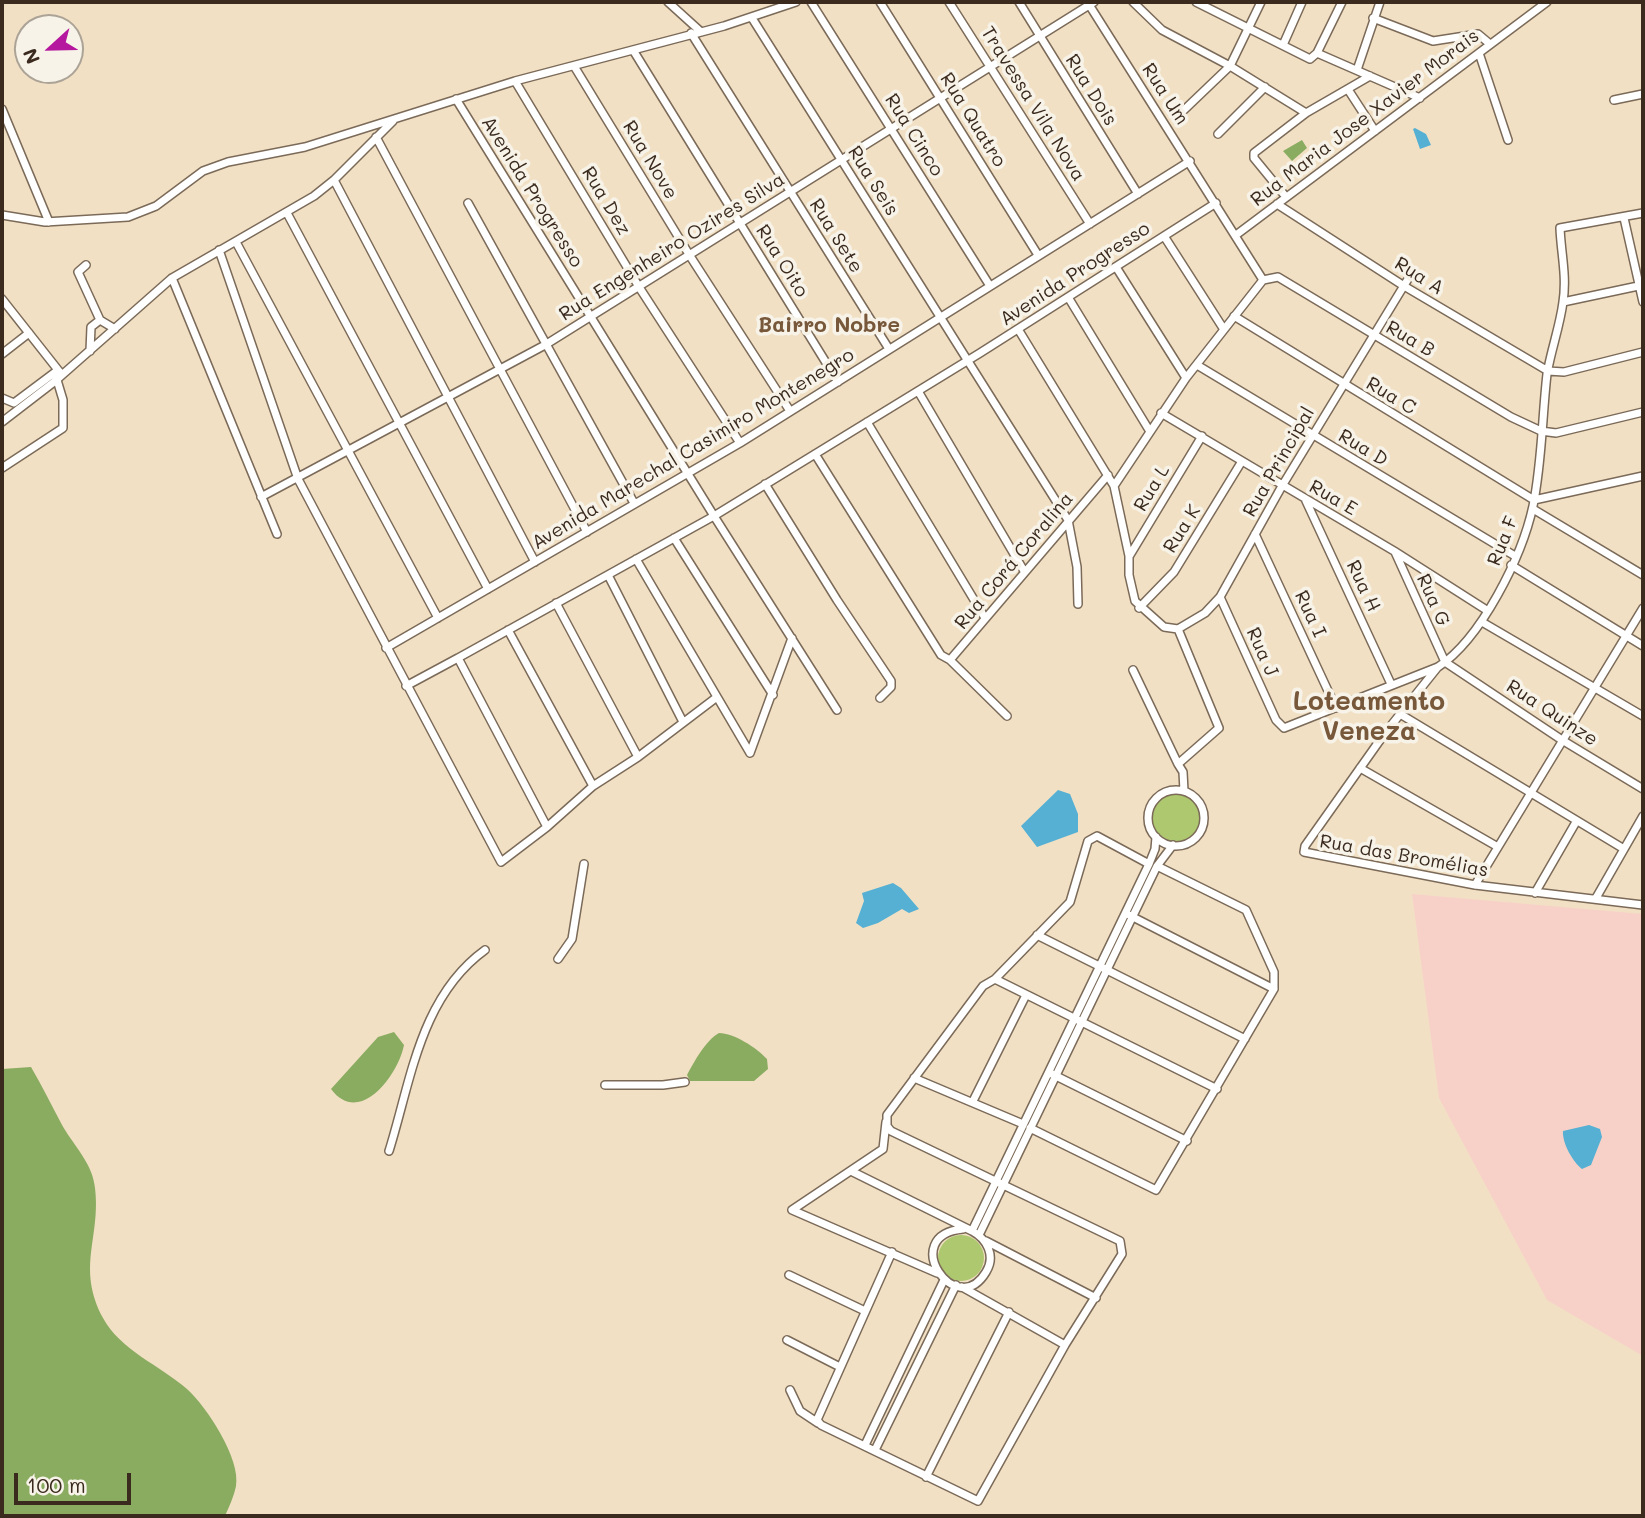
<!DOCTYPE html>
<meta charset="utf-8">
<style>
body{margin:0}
#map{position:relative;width:1645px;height:1518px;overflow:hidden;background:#f2e0c5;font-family:Mali,sans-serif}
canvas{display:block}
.frame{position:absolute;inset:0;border:4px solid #3b2a1e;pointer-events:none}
.north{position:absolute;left:14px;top:14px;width:70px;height:70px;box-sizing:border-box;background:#f7f3e8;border:2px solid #aca397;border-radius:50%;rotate:248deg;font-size:19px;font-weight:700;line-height:28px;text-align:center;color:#3b2a1e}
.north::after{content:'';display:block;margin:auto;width:24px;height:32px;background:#b5179e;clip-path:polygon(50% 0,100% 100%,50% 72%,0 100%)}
.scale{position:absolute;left:14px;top:1473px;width:117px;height:32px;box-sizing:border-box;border:4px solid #3b2a1e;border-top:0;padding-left:9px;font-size:21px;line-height:24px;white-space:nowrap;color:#3b2a1e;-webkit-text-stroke:5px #f7f3e8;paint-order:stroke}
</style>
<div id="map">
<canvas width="1645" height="1518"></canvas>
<div class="frame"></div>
<div class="north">N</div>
<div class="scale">100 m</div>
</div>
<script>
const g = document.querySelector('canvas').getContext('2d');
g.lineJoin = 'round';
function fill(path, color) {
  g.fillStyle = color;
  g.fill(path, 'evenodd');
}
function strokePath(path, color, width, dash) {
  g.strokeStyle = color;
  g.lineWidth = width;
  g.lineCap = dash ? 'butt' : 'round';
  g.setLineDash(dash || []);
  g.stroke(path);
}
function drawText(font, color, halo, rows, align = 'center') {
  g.font = font + ' Mali,sans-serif';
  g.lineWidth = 7;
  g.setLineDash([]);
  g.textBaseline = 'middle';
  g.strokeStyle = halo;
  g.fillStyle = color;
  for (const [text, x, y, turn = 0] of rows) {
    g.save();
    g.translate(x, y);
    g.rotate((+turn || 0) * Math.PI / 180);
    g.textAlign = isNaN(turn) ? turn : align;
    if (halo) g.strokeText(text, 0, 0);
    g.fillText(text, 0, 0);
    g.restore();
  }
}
const built = new Path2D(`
 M1412 894 1643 914V1356L1547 1300 1439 1098Z`);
const green = new Path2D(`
 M1152 818a24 24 0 1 1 48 0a24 24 0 1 1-48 0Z
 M938 1258a23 23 0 1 1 46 0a23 23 0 1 1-46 0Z`);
const forest = new Path2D(`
 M1302 140 1307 148 1292 161 1283 151Z
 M394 1032 404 1045C399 1073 360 1128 331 1089L378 1037Z
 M719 1033C734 1033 757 1048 767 1059L768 1069 754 1081H690L687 1075C694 1062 706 1040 719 1033Z
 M31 1067C42 1086 51 1104 61 1123 72 1144 93 1163 95 1188 101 1238 76 1267 103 1318 120 1350 161 1366 187 1389 207 1407 241 1459 236 1486 234 1496 229 1507 225 1516H2V1069Z`);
const water = new Path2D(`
 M1415 128 1426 134 1431 145 1420 149 1413 129Z
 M1058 790 1070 794 1078 814V832L1037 847 1021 826Z
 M893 883 901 888 919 909 909 913 902 909 878 923 863 928 856 923 864 901 862 893Z
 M1589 1125 1600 1129 1602 1137 1591 1165 1582 1169C1573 1162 1562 1143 1563 1131Z`);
const minor = new Path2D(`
 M668 2 700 31
 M811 2 990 286
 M880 2 1038 255
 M949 2 1090 224
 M1019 2 1138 194
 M1133 2 1162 30 1230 66 1306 113
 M1196 2 1310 59 1317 53 1342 2
 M1088 3 1263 280 1186 378 1114 486
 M752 18 1068 520 1077 567 1078 604
 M1373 18 1433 41 1478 34 1490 44
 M691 33 889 349
 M1283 45 1302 2
 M633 50 838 382
 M1317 53 1420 98
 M1479 53 1508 140
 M574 66 690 256 790 411
 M1357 70 1380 2
 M515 81 639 287 740 443
 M1349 91 1375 131
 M456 99 714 516 458 658
 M1614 100 1643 94
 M2 109 49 222
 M1184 110 1230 66 1261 2
 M1218 134 1265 87
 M376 137 587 532
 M334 180 535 562
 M1286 197 1254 158V153L1306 113 1370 76
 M468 203 634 503
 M1277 204 1404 286 1548 371 1564 372 1643 352
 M287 213 488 589
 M2 215 45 222 128 217 156 206 203 171 228 162 305 147 515 81 724 26 796 2
 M1624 218 1643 302
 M1236 235 1547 2
 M1164 236 1223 328
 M236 242 438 618
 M219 250 298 479 501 862 547 827 593 786 638 757 717 697
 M86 265 78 272 100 320 115 329
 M1116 267 1186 378
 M172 278 277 534
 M1263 280 1278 277 1511 417 1541 431 1556 433 1643 412
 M1068 297 1149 430
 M2 299 62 375
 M1563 302 1643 285
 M1234 316 1534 500
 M1018 329 1114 486 1129 556V575L1135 601 1164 627 1178 629 1205 613 1220 597 1282 486 1408 279
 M90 351 91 327 100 320
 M2 354 29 333
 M1197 365 1515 556
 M918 391 1024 571
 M2 398 14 403 58 370
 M1161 413 1394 551 1488 611
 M2 422 54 382 172 278 314 196 334 180 393 121
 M867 422 985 618
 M815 454 941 655 950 660 1108 475
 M2 468 63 428V400L57 380
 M765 484 837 600 891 681V687L880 698
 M261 497 545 345 1094 2
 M1534 500 1643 476
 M1306 501 1391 684
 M1533 509 1643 575
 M1255 534 1336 708
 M674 538 773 695
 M1395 552 1445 662 1562 740 1643 789
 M1130 555 1202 436
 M636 559 750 753
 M1511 565 1643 646
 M608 575 683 722
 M1220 597 1276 720 1284 728 1438 667C1481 639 1522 557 1533 506 1542 463 1542 418 1547 374 1551 350 1560 326 1563 302 1567 276 1561 253 1560 228L1643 213
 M556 603 638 757
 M1139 608 1174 572 1242 461
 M1482 622 1643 716
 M1178 629 1219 728 1178 764 1183 772 1184 791
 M508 630 593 786
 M386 648 740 443 1190 161
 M950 660 1007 716
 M1437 668 1385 733 1305 846 1304 852 1475 885 1643 905
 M1133 670 1178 764
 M406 686 458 658 547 827
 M837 710 714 516 980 353 1216 203
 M1400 714 1624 849
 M750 753 792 638
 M1360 768 1498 847
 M1148 818a28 28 0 1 1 56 0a28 28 0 1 1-56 0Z
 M1475 885 1643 608
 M1535 893 1576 822
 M1596 898 1643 816
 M1129 915 1274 989
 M1037 935 1245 1039
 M558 959 572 939 584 864
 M995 979 1217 1089
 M1052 1074 1187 1141
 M914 1078 1023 1124
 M605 1085H663L685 1082
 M973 1101 1026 995
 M886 1122 883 1149 792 1210 937 1273
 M1030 1128 1156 1190 1274 989V972L1246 910 1157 866
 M389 1151C411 1081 420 997 485 950
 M853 1172 972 1231C987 1239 996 1256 986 1272 956 1322 897 1235 963 1229
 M972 1231 1149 864 1155 849 1156 837
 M979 1235 1157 866 1173 845
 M986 1241 1096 1298
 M892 1252 817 1420 821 1425 978 1501 1065 1345 1122 1254 1120 1241 891 1131 887 1126V1115L983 986 995 979 1070 902 1088 841 1097 836 1149 864
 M789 1275 865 1311
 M962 1287 1065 1345
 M787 1340 840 1367
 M790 1390 800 1411 818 1423
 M865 1445 944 1280
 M875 1450 956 1285
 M926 1477 1009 1312`);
const streetNames = [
 ["Rua Dois",1091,90,58],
 ["Rua Um",1165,94,57],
 ["Travessa Vila Nova",1033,104,58],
 ["Rua Maria Jose Xavier Morais",1365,118,-37],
 ["Rua Quatro",973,120,58],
 ["Rua Cinco",914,135,58],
 ["Rua Nove",650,160,59],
 ["Rua Seis",873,181,58],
 ["Avenida Progresso",532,192,58],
 ["Rua Dez",606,201,59],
 ["Rua Sete",836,236,58],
 ["Rua Engenheiro Ozires Silva",672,247,-32],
 ["Rua Oito",782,261,58],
 ["Avenida Progresso",1075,274,-33],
 ["Rua A",1419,276,32],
 ["Rua B",1410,339,30],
 ["Rua C",1391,396,31],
 ["Rua D",1363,448,31],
 ["Avenida Marechal Casimiro Montenegro",693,449,-31],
 ["Rua Principal",1279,462,-60],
 ["Rua L",1152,488,-59],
 ["Rua E",1333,498,30],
 ["Rua K",1182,529,-58],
 ["Rua F",1503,541,-68],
 ["Rua Corá Coralina",1014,561,-50],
 ["Rua H",1363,586,65],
 ["Rua G",1433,600,66],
 ["Rua I",1310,614,65],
 ["Rua J",1262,652,66],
 ["Rua Quinze",1552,713,33],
 ["Rua das Bromélias",1404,856,10]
];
const neighbourhoodNames = [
 ["Bairro Nobre",829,326]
];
const districtNames = [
 ["Loteamento",1369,702],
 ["Veneza",1369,732]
];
fill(built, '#f7d1c8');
fill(green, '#adc86e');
fill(forest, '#8aac61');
fill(water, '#55b0d3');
strokePath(minor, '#7b6a58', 10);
strokePath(minor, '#fff', 7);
drawText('19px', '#3b2a1e', '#f7f3e8', streetNames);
drawText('bold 21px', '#78583a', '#f7f3e8', neighbourhoodNames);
drawText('bold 26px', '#78583a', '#f7f3e8', districtNames);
</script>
